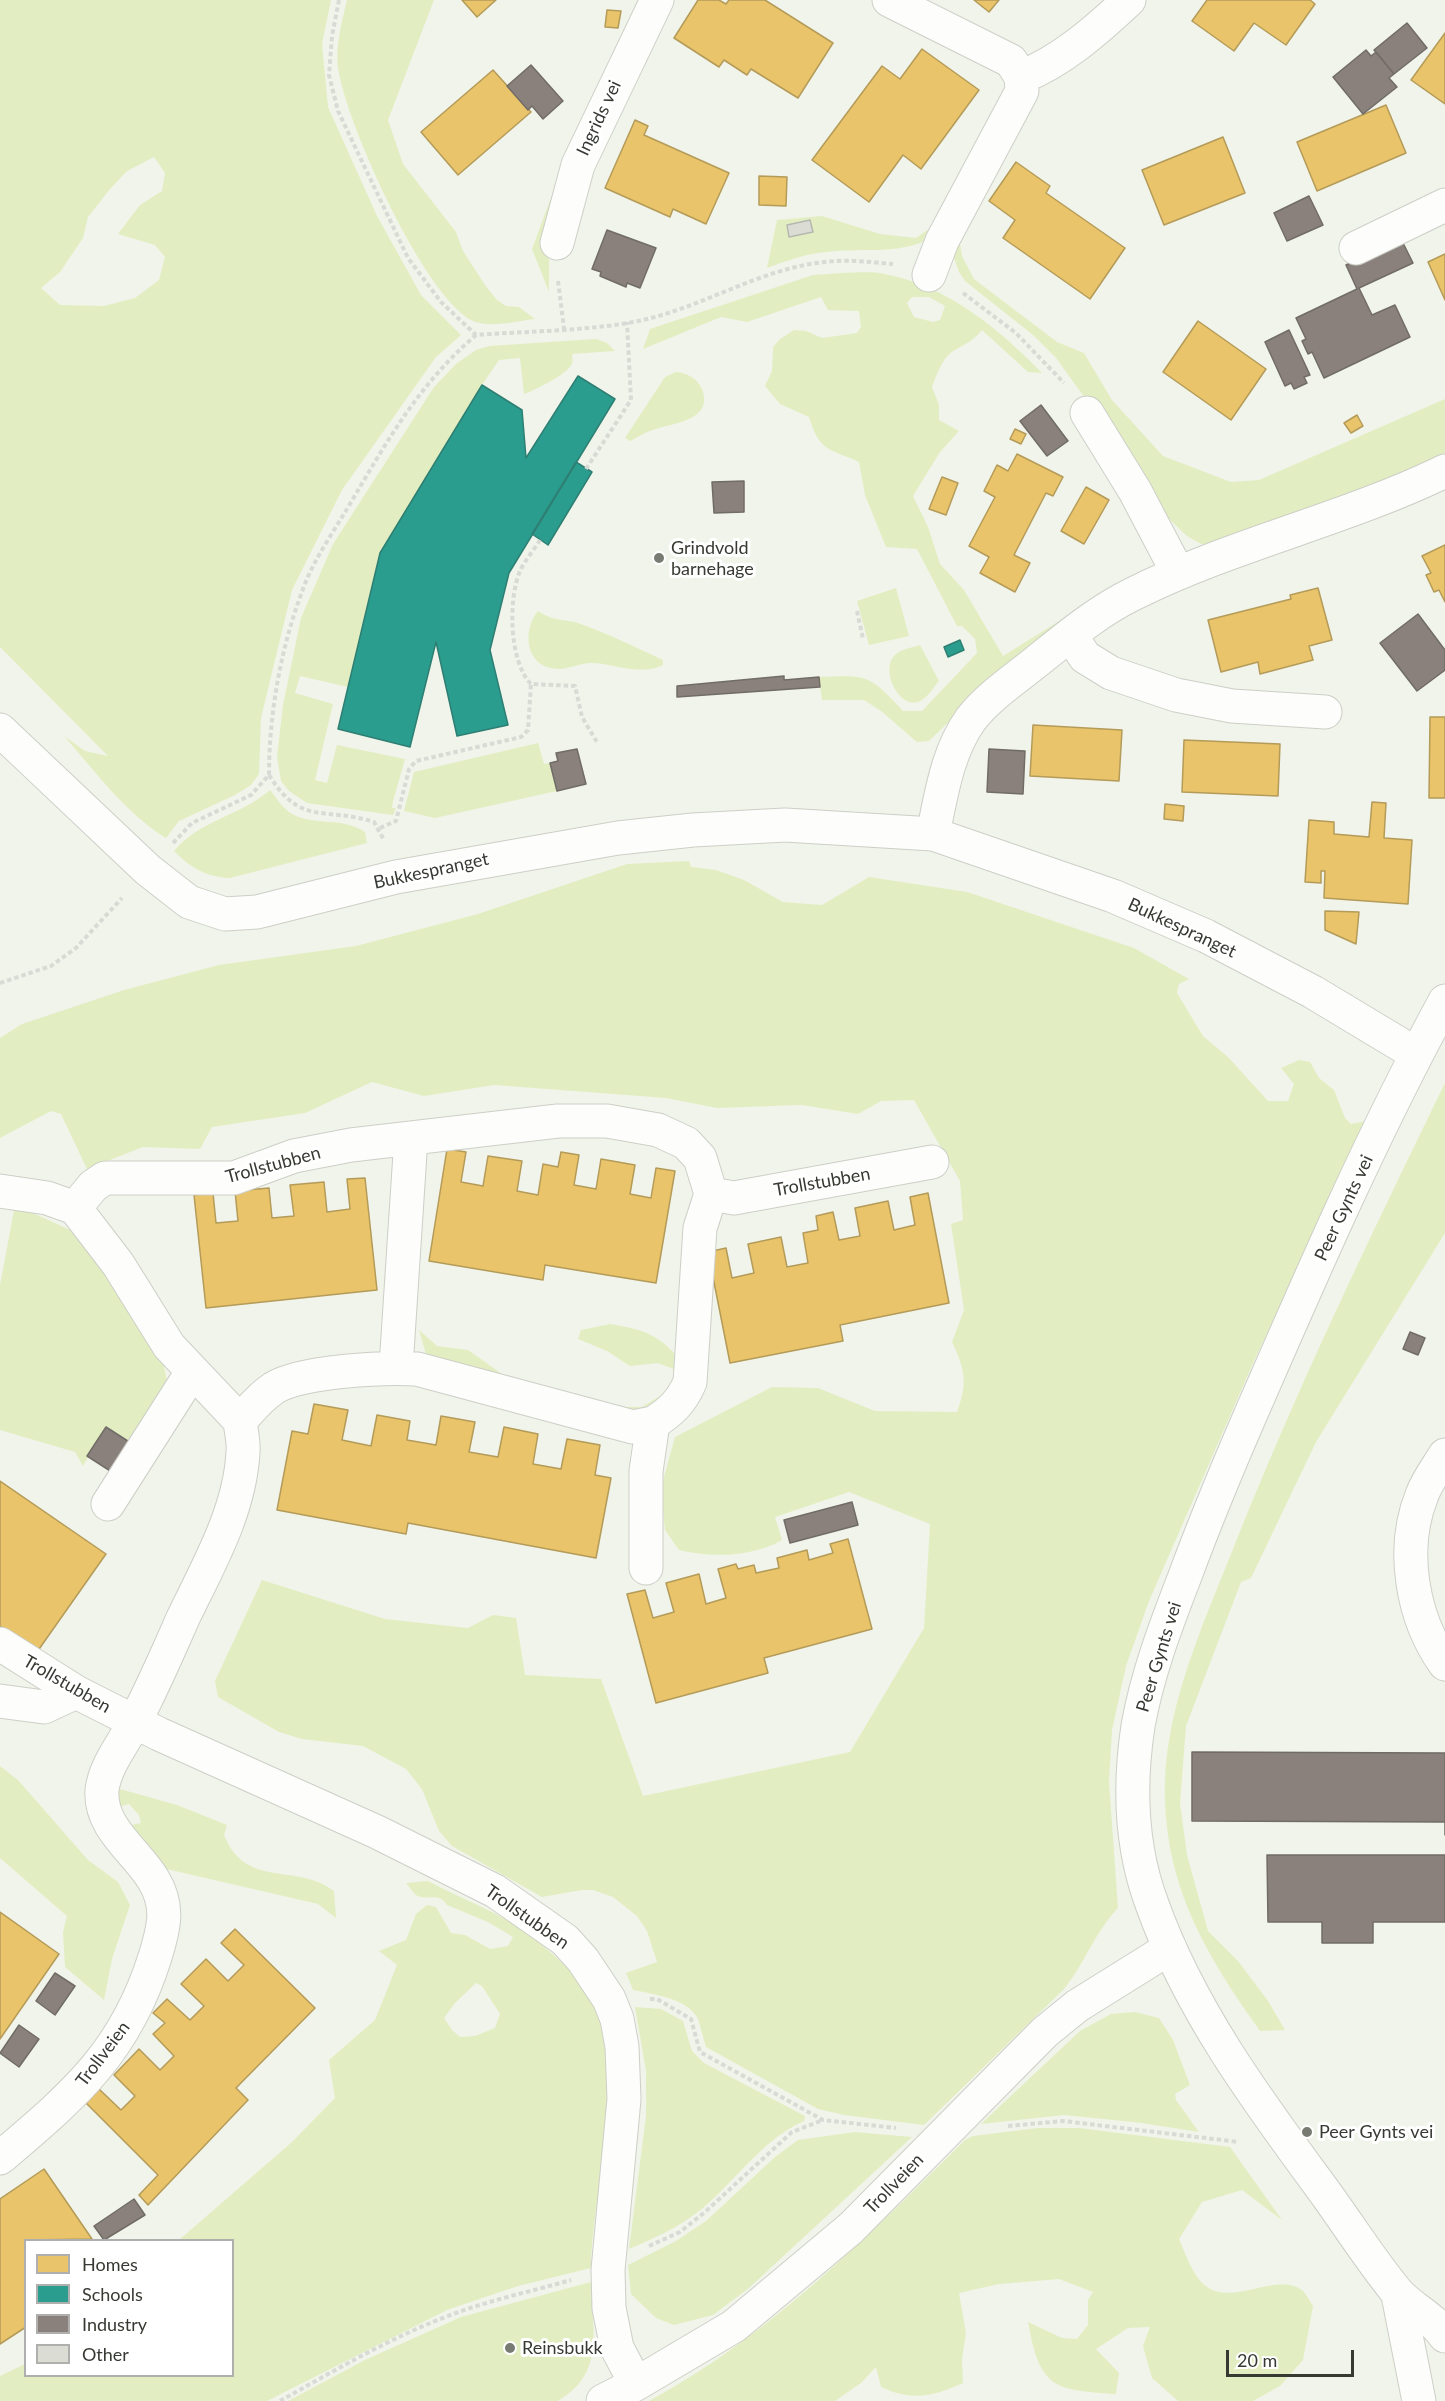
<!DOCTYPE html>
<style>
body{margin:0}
#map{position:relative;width:1445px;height:2401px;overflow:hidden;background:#f1f4ea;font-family:Lato,sans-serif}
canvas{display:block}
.legend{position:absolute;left:24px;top:2239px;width:210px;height:138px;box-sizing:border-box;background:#fff;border:2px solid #afb0ad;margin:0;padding:8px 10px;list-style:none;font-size:18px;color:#373a32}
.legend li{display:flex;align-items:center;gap:12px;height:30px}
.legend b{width:30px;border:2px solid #afb0ad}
.scale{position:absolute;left:1226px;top:2350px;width:128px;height:27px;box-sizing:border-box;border:3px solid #373a32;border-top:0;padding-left:8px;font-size:18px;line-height:21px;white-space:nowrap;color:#373a32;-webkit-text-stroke:4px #fff;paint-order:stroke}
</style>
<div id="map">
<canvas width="1445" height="2401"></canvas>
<ul class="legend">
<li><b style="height:16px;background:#e9c46a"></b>Homes</li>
<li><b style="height:16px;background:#2a9d8f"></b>Schools</li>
<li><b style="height:16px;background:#8a817c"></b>Industry</li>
<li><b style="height:16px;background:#dbddd5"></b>Other</li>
</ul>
<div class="scale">20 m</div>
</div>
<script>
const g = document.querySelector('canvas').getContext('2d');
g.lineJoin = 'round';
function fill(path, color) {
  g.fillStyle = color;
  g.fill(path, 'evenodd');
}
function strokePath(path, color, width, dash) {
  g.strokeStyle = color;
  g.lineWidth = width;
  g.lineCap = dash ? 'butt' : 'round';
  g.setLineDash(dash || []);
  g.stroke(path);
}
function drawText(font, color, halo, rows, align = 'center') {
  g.font = font + ' Lato,sans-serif';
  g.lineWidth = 6;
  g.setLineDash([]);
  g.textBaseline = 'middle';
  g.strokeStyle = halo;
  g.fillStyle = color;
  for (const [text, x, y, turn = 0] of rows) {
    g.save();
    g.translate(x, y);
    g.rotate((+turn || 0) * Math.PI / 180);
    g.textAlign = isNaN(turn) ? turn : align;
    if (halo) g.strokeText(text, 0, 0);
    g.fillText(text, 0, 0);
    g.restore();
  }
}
const green = new Path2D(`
 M0 0H331L322 44 328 107 377 216 421 295 461 335 436 357 342 490 292 590 261 718 259 774 251 785 235 795 179 821 166 838C124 812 96 772 64 736L85 751 108 756 0 647ZM154 157 165 173 162 191 140 205 118 234 155 245 165 257 159 280 135 298 104 306 60 305 41 288 60 272 83 238 88 217 110 189 127 171Z
 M347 0H434L388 120 403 164 456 232 463 251 485 285 497 300 506 306 519 307 535 319C517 321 488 329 471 320 423 294 346 123 338 68 335 47 342 21 347 0Z
 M565 160 549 235V292L532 249Z
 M822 216 880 234 916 238 936 224 932 238C896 256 863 247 826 252 805 254 786 261 767 268L777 220Z
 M969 216 960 244 962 256 974 279 1057 342 1084 353 1112 400 1163 456 1231 482 1259 480 1445 399V455L1362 496 1219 545 1201 544 1187 536 1168 518 1132 463 1056 358 1033 335 965 281 959 272 954 258V243Z
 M842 273C855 273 871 271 884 274 948 286 998 328 1042 373L1028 372 982 330C973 341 967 343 955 350 943 356 937 374 932 387L939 405V420L959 431 940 452 913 496 928 527 940 564 964 590 1003 656 1133 575 1013 659 929 741 917 742 881 711 864 700H822L819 677C868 675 869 674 903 711H922L977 653 975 639 962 626H957L917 549 886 547 865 495 859 462C829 448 820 453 809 417L780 404 765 386 772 371 773 347 780 339 794 330 806 331 822 338 857 333 861 327 859 311 828 310 821 297 747 322 721 317 643 349 650 329 813 275ZM912 297H929L945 306 940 320 933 322 914 317 907 303Z
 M596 339 607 343 615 351 572 354C573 360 573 364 569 368 564 375 532 392 524 394L520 358 499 360 482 385 348 687 300 676 295 693 333 704 315 780 327 783 337 745 405 759 393 801 392 808H396L393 815 307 803 289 791 281 781 277 757 283 705 301 618 333 544 434 387 456 364 476 350 489 346Z
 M676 372C687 373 697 378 702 389 714 420 674 423 656 429 647 431 638 437 630 441L625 438 665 377Z
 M896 588 909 636 869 645 857 601Z
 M538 611C553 621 562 619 578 623 607 633 635 647 663 660V665C641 677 614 663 591 663 580 663 569 669 559 669 526 669 521 632 538 611Z
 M920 645 939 681C934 687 927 698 920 701 900 711 880 671 894 656 900 649 911 648 920 645Z
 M538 743 544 764 550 763 557 791 435 818 404 811 414 772Z
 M270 790C276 797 281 806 289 812 310 827 342 816 365 832L367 843 230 878C206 877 191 868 174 851 200 820 240 816 270 790Z
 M689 861 691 867 716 870 744 880 783 902 822 905 869 877 967 892 1134 948 1189 979 1179 984 1177 993 1203 1036 1228 1057 1268 1101H1288L1294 1084 1281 1068 1299 1060 1310 1062 1319 1078 1334 1090 1345 1118 1351 1124 1366 1121 1254 1361 1149 1601 1126 1666 1112 1730 1109 1782 1118 1908C1095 1932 1085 1963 1064 1989L924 2125 844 2115 818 2109 706 2047C703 2038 701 2028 698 2019 688 1998 652 1994 633 1990L626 1973 657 1962 647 1931 637 1916 613 1897 593 1890H582L542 1897 452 1846 439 1831 422 1789 406 1769 363 1746 302 1739 279 1732 218 1697 215 1681 262 1580 385 1619 468 1628 493 1615 516 1618 525 1675 601 1679 643 1796 850 1752 924 1628 930 1524 849 1492 775 1517 782 1540C753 1557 711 1558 679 1550L665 1530 661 1488 675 1437 772 1387 818 1388 875 1411 957 1412C968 1382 965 1370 952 1342L964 1310 951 1224 963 1220 960 1181 914 1100 881 1101 858 1114 802 1105 717 1108 666 1098 494 1085 424 1096 372 1082 305 1113 212 1127 200 1149 143 1147 87 1169 61 1114 51 1111 0 1138V1038L22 1024 124 990 219 965 356 946 478 914 627 864Z
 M1445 1083V1233L1316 1442 1251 1578 1241 1582 1186 1726 1180 1803 1187 1855 1208 1931 1238 1961 1268 2001 1285 2030 1260 2031C1209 1959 1168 1893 1165 1801 1162 1713 1201 1630 1233 1549 1296 1390 1370 1237 1445 1083Z
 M15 1205 79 1234 162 1357 167 1381 134 1445 106 1427 83 1466 75 1452 0 1430V1285Z
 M610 1324C645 1330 659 1334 683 1363L677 1390 635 1415 436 1361 426 1354 419 1330 437 1346 468 1350 502 1374 604 1407H642L660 1396 674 1382 676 1370 658 1363 630 1366 607 1351 578 1339 581 1330Z
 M0 1766 18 1780 88 1860 118 1882 130 1905 112 1959 104 2000 65 1967 63 1932 67 1916 0 1858Z
 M120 1789 177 1805 227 1825 224 1835C246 1890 296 1862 334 1891L336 1918 318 1904 162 1868 126 1826 141 1823 139 1815 129 1804 117 1807 115 1796Z
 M428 1881C461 1899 498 1911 529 1935 548 1949 581 1978 592 1999 631 2070 592 2190 591 2268L518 2286 447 2310 267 2401H0V2376L25 2364 26 2376H232V2240H179L292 2142 335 2098 329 2060 375 2020 397 1965 379 1951 406 1940 416 1914 427 1905 436 1907 451 1933 465 1935 490 1949 508 1946 513 1937 488 1922 447 1905C438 1891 427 1902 416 1895 412 1892 409 1886 406 1883ZM476 1983 482 1986 500 2014 495 2028 475 2036 460 2037 452 2030 444 2018 455 2003Z
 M635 2007 661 2009 683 2021 692 2051 704 2063 805 2116 804 2121C767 2137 741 2173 713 2199 688 2223 660 2236 629 2249L646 2116V2071Z
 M1135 2012 1159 2018 1173 2040 1190 2085 1175 2094 1176 2100 1199 2132 1142 2123 1064 2115 981 2124 1080 2031 1111 2014Z
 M1038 2128H1079L1230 2147 1282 2220 1242 2190 1202 2202 1179 2239C1186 2255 1193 2277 1207 2287 1234 2306 1278 2271 1303 2291 1307 2295 1310 2302 1313 2306L1303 2360 1280 2386 1253 2401H1178L1152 2378 1143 2346 1150 2327 1128 2328 1096 2349 1119 2373 1116 2394C1054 2390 1040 2389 1028 2322L1062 2338 1077 2339 1088 2325V2300L1093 2292 1059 2279 999 2284 959 2293 966 2333 962 2359 963 2383C933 2397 911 2401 881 2387L876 2367 861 2383 835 2401H649C771 2335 867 2237 965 2140L973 2136Z
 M855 2132 912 2137 749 2288 713 2315 674 2325 656 2318 631 2294 628 2265 676 2241 706 2221 775 2157 798 2140Z
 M591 2282C592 2330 606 2373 558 2401H288L365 2360 461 2317Z`);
const homes = new Path2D(`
 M462 0H496L477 17Z
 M698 0H719L726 4 729 0H765L833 43 798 98 751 69 747 75 724 60 719 67 674 38Z
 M974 0H999L989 12Z
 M1207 0H1310L1315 4 1286 45 1254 23 1234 51 1192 21Z
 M607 10 621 11 618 28 605 27Z
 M1445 33V104L1411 80Z
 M922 49 979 90 921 169 903 155 869 202 812 160 882 66 900 79Z
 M493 70 531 112 458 175 421 132Z
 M1386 105 1406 153 1317 191 1297 142Z
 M635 120 648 126 644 135 729 173 706 224 673 209 670 217 605 188Z
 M1223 137 1245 193 1164 225 1142 170Z
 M1016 162 1050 186 1046 193 1125 248 1090 299 1003 238 1015 220 989 201Z
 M759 176 787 177 786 206 759 205Z
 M1445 254V300L1428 262Z
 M1198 321 1266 369 1231 420 1163 372Z
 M1357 415 1363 426 1351 433 1344 423Z
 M1015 429 1026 434 1021 444 1010 439Z
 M1017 454 1063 477 1053 496 1046 493 1014 555 1030 563 1015 592 980 573 989 557 969 546 995 497 984 491 997 465 1008 471Z
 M942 477 958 483 946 515 929 509Z
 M1086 487 1109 500 1084 544 1061 531Z
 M1445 545V602L1439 590 1434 592 1426 575 1431 573 1422 556Z
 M1318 588 1332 640 1309 646 1313 660 1260 674 1258 662 1221 672 1208 620 1291 599 1290 595Z
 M1430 717H1445V798H1429Z
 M1033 725 1122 730 1119 781 1030 776Z
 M1184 740 1280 744 1278 796 1182 792Z
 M1372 802 1386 803 1384 838 1412 840 1408 904 1324 898 1325 871H1321V883L1305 882 1309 820 1334 822V834L1369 837Z
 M1165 804 1184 806 1183 821 1164 819Z
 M1325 911 1359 912 1356 944 1325 930Z
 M447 1149 466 1152 461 1182 483 1186 488 1156 522 1161 517 1191 538 1195 543 1164 558 1167 561 1152 579 1155 574 1185 596 1189 601 1159 635 1165 630 1194 651 1198 656 1168 675 1171 656 1283 545 1265 543 1280 429 1261Z
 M365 1178 377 1290 206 1308 194 1195 213 1193 216 1223 238 1221 235 1191 269 1188 272 1218 294 1216 290 1185 324 1182 327 1212 350 1209 347 1179Z
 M928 1193 949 1303 840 1325 843 1341 730 1363 708 1252 726 1248 732 1278 754 1273 748 1244 781 1237 787 1267 808 1263 803 1233 818 1230 816 1216 833 1212 839 1240 860 1236 855 1208 888 1201 894 1230 915 1225 910 1197Z
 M314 1404 348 1410 342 1440 371 1446 377 1415 410 1421 407 1440 436 1445 441 1416 475 1422 469 1452 498 1457 504 1427 538 1434 533 1464 561 1469 567 1439 600 1445 595 1475 611 1478 596 1558 408 1523 406 1534 277 1510 292 1431 308 1434Z
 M0 1481 106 1554 37 1652 0 1626Z
 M848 1539 872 1629 764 1658 768 1673 656 1703 627 1594 645 1590 653 1618 674 1612 666 1583 699 1574 706 1604 726 1598 718 1569 736 1564 738 1569 754 1565 756 1573 779 1568 777 1558 807 1550 809 1560 833 1553 830 1544Z
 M0 1912 59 1954 0 2039Z
 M235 1929 315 2008 236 2088 248 2100 148 2205 139 2195 158 2175 86 2103 99 2089 121 2110 135 2096 114 2075 139 2049 160 2070 174 2056 153 2034 165 2023 153 2013 167 1999 190 2020 204 2006 181 1984 206 1959 228 1981 244 1965 221 1943Z
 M44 2169 92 2239 26 2240V2327L0 2344V2199Z`);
const schools = new Path2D(`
 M578 376 615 399 509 573 490 650 508 725 457 736 436 642 410 747 338 729 380 553 482 385 522 410 526 458Z
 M576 462 592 472 548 545 532 534Z
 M960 640 964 650 948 657 944 647Z`);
const industry = new Path2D(`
 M1407 23 1427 48 1394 74 1374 50Z
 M1366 50 1371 56 1376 52 1394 74 1389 78 1397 87 1363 114 1333 77Z
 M531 65 563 101 543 119 532 106 528 110 507 86Z
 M1309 196 1323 225 1287 241 1274 213Z
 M607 230 656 248 640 288 627 283 626 287 600 276 601 272 592 269Z
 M1401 239 1413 263 1359 288 1372 315 1395 305 1410 337 1324 378 1312 352 1308 354 1302 341 1306 339 1296 318 1357 289 1346 265Z
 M1289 330 1310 375 1304 377 1307 383 1294 389 1291 383 1285 386 1265 342Z
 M1041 405 1068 441 1047 456 1020 421Z
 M744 481V512L714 513 712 482Z
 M1418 614 1445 650V670L1417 691 1380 643Z
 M784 676V680L819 677 820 687 677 697V686Z
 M577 749 586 784 557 791 550 763 558 761 556 753Z
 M989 749 1025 751 1023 794 987 792Z
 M1410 1332 1425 1338 1418 1355 1403 1349Z
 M106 1427 134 1445 115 1474 87 1456Z
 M852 1502 858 1525 790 1543 784 1520Z
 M1192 1752 1445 1753V1835V1822L1192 1821Z
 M1267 1855H1445V1922H1373V1943H1322V1922H1268Z
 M55 1973 75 1986 55 2015 36 2001Z
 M19 2025 39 2039 19 2067 0 2053Z
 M134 2199 145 2215 104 2240 94 2226Z`);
const building = new Path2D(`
 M810 220 813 232 789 237 787 225Z`);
const path = new Path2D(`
 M339 0 332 36 329 75 338 111 408 258 441 302 476 335C528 331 593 331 643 320 705 306 762 268 825 262 848 259 870 262 893 264
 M558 281 564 328
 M963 293 1016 333 1064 383
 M586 469 631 400 627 322
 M540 540C534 550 525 560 520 571 508 599 509 662 531 684L575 686 582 717 598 744
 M857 611 863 639
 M269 775C301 827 324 806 374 822L384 840
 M380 828 396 821 409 769 416 761 521 737 528 730 531 684
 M173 843 192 823 251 795 269 775C269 713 281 647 303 589 313 561 332 534 347 509 386 443 417 386 476 335
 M0 983 51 966 76 948 122 898
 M650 1999H657L691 2019 700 2052 823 2120 896 2128
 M1008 2126 1063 2121 1239 2142
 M649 2246 680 2232 705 2212 792 2132 823 2120
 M280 2401C337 2369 395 2335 456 2313 494 2299 533 2291 571 2280`);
const minor = new Path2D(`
 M889 0 1011 61 1021 77 1022 91 942 241 929 275
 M1021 77C1061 62 1098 29 1129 0
 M557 243 578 165 657 0
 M1356 248 1445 205
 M1087 413 1135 491 1178 573
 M1071 636 1085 657 1111 673 1176 695 1232 706 1325 712
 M0 730 148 870 189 902 225 914 257 912 396 877 618 838 693 830 785 825 933 834 1113 896 1206 936 1313 992 1416 1054
 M933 834C941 796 947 752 971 719 988 697 1015 679 1036 662 1066 638 1098 611 1133 594 1233 544 1344 520 1445 471
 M1445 1001C1372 1135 1311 1276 1250 1416 1227 1469 1205 1522 1185 1576 1166 1625 1147 1675 1138 1726 1129 1785 1131 1848 1152 1904 1189 2008 1256 2099 1321 2187 1346 2221 1369 2258 1396 2291 1410 2308 1432 2316 1445 2336
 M0 1191 47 1198 75 1208 118 1264 169 1346 240 1421
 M75 1208 93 1186 105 1178H234L294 1156 351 1145 558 1121H607L658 1130 686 1143 700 1158 711 1194 734 1198 932 1162
 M396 1367 411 1138
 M1445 1455C1437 1468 1427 1481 1422 1495 1400 1549 1412 1618 1445 1664
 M108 1504 192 1372
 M646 1568V1471L653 1423C671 1412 682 1401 690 1382L700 1228 711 1194
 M0 1644 76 1692 159 1734 377 1832 495 1891 565 1940 583 1960 609 1999 617 2019 622 2047 624 2099 608 2270 609 2308 617 2348 636 2384
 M0 1701 44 1707 76 1692
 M0 2158C74 2095 125 2053 155 1957 164 1928 170 1906 153 1879 136 1851 99 1827 102 1790 105 1765 124 1743 135 1721 153 1687 168 1652 183 1618 208 1566 240 1511 243 1452 244 1442 241 1431 240 1421 251 1409 260 1397 274 1388 302 1371 384 1367 417 1369L633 1427 653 1423
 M1398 2295 1419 2401
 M603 2401 636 2384 734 2326 851 2228 1045 2032 1077 2006 1170 1948`);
const markers = [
 [659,558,6,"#787b72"],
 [1307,2132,6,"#787b72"],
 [510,2348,6,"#787b72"]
];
const streetNames = [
 ["Ingrids vei",599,118,-65],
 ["Bukkespranget",431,871,-12],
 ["Bukkespranget",1182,928,25],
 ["Trollstubben",273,1165,-15],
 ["Trollstubben",822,1182,-10],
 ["Peer Gynts vei",1344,1208,-65],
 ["Peer Gynts vei",1159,1657,-73],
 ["Trollstubben",67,1684,30],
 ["Trollstubben",527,1917,35],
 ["Trollveien",103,2054,-53],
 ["Trollveien",894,2184,-46]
];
const poiNames = [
 ["Grindvold",671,548],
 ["barnehage",671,569],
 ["Peer Gynts vei",1319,2132],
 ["Reinsbukk",522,2348]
];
fill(green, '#e2eec1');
fill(homes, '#e9c46a');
strokePath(homes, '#b49b59', 1.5);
fill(schools, '#2a9d8f');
strokePath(schools, '#2e7f73', 1.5);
fill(industry, '#8a817c');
strokePath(industry, '#716c66', 1.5);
fill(building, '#dbddd5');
strokePath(building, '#b5b8b0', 1.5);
strokePath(minor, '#cdcfc7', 35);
strokePath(path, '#d8dad6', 4, [4.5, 3]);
strokePath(minor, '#fdfdfc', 33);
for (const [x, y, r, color] of markers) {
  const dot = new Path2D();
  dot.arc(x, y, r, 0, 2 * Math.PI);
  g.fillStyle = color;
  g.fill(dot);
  strokePath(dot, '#fff', 2);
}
drawText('18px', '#373a32', '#fff', streetNames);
drawText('18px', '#373a32', '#fff', poiNames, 'left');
</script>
